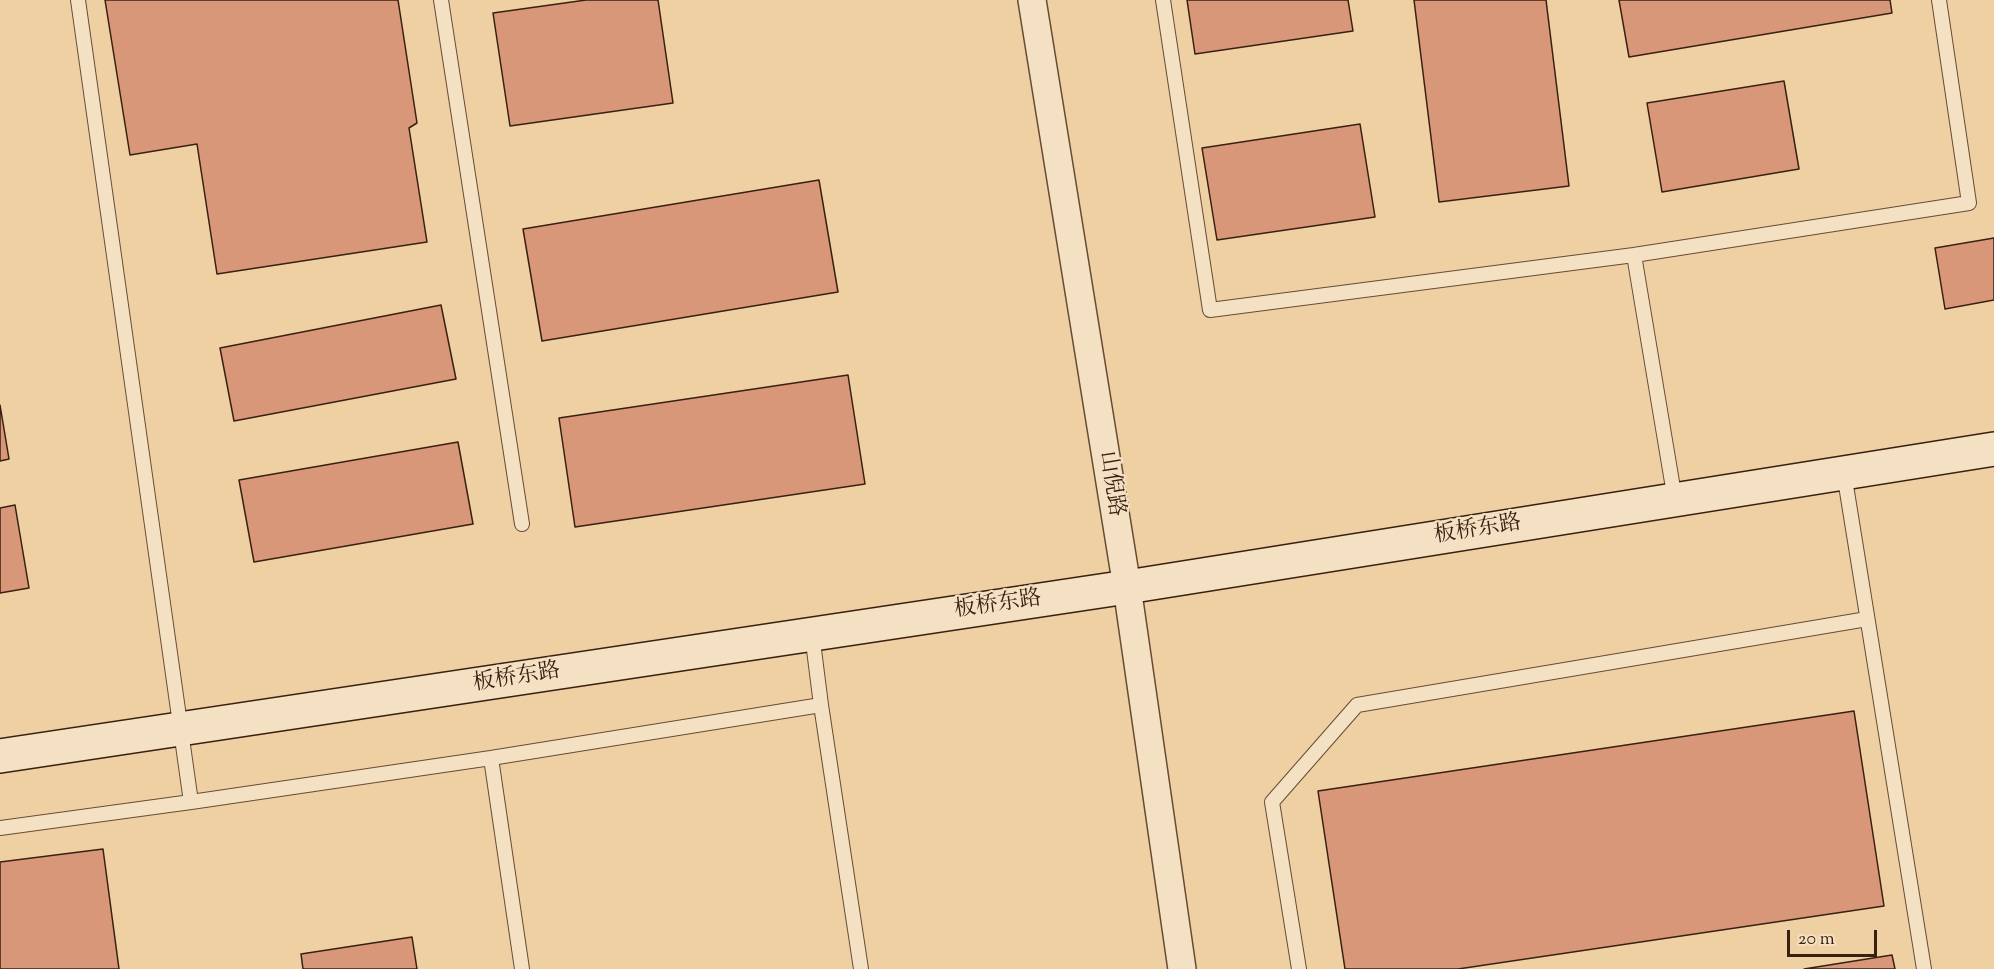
<!DOCTYPE html>
<meta charset="utf-8">
<style>
body{margin:0}
#map{position:relative;width:1994px;height:969px;overflow:hidden;background:#eed0a2;font-family:"Sorts Mill Goudy",serif}
canvas{display:block}
.scale{position:absolute;left:1787px;top:930px;width:90px;height:27px;box-sizing:border-box;border:3px solid #392012;border-top:0;padding-left:8px;font-size:18px;line-height:21px;white-space:nowrap;color:#392012;-webkit-text-stroke:4px #f4e0c3;paint-order:stroke}
</style>
<div id="map">
<canvas width="1994" height="969"></canvas>
<div class="scale">20 m</div>
</div>
<script>
const g = document.querySelector('canvas').getContext('2d');
g.lineJoin = 'round';
function fill(path, color) {
  g.fillStyle = color;
  g.fill(path, 'evenodd');
}
function strokePath(path, color, width, dash) {
  g.strokeStyle = color;
  g.lineWidth = width;
  g.lineCap = dash ? 'butt' : 'round';
  g.setLineDash(dash || []);
  g.stroke(path);
}
function drawText(font, color, halo, rows, align = 'center') {
  g.font = font + ' "Sorts Mill Goudy","Noto Serif SC",serif';
  g.lineWidth = 4.5;
  g.setLineDash([]);
  g.textBaseline = 'middle';
  g.strokeStyle = halo;
  g.fillStyle = color;
  for (const [text, x, y, turn = 0] of rows) {
    g.save();
    g.translate(x, y);
    g.rotate((+turn || 0) * Math.PI / 180);
    g.textAlign = isNaN(turn) ? turn : align;
    if (halo) g.strokeText(text, 0, 0);
    g.fillText(text, 0, 0);
    g.restore();
  }
}
const building = new Path2D(`
 M105 0H398L417 123 409 128 427 242 217 274 197 144 130 155Z
 M586 0H658L673 103 510 126 493 13Z
 M1187 0H1348L1353 31 1195 54Z
 M1414 0H1546L1569 186 1439 202Z
 M1619 0H1890L1892 13 1629 57Z
 M1784 81 1799 169 1662 192 1647 103Z
 M1360 124 1375 217 1217 240 1202 148Z
 M819 180 838 292 542 341 523 229Z
 M1994 238V300L1945 309 1935 248Z
 M441 305 456 379 234 421 220 348Z
 M848 375 865 484 575 527 559 418Z
 M0 405 9 459 0 461Z
 M458 442 473 524 254 562 239 480Z
 M15 505 29 588 0 593V508Z
 M1854 711 1884 906 1458 969H1345L1318 791Z
 M103 849 119 969H0V862Z
 M412 937 417 969H303L301 954Z
 M1892 955 1895 969H1804Z`);
const lane = new Path2D(`
 M441 0 522 524
 M1163 0 1210 310 1634 255 1969 203 1939 0
 M1634 255 1675 500
 M1844 473 1924 969
 M812 634 821 705
 M491 758 821 705 861 969
 M191 802 491 758 522 969
 M0 828 191 802 78 0
 M1299 969 1272 802 1357 705 1867 619`);
const street = new Path2D(`
 M1032 0 1127 587 1182 969`);
const secondary = new Path2D(`
 M0 756 1127 587 1994 449`);
const streetNames = [
 ["山倪路",1110,484,81],
 ["板桥东路",1478,531,-9],
 ["板桥东路",998,606,-8],
 ["板桥东路",517,679,-9]
];
fill(building, '#d89778');
strokePath(building, '#392012', 1.5);
strokePath(lane, '#664c36', 16);
strokePath(street, '#664c36', 30);
strokePath(secondary, '#392012', 36);
strokePath(lane, '#f4e0c3', 14);
strokePath(street, '#f4e0c3', 27);
strokePath(secondary, '#f4e0c3', 33);
drawText('22px', '#392012', '#f4e0c3', streetNames);
</script>
